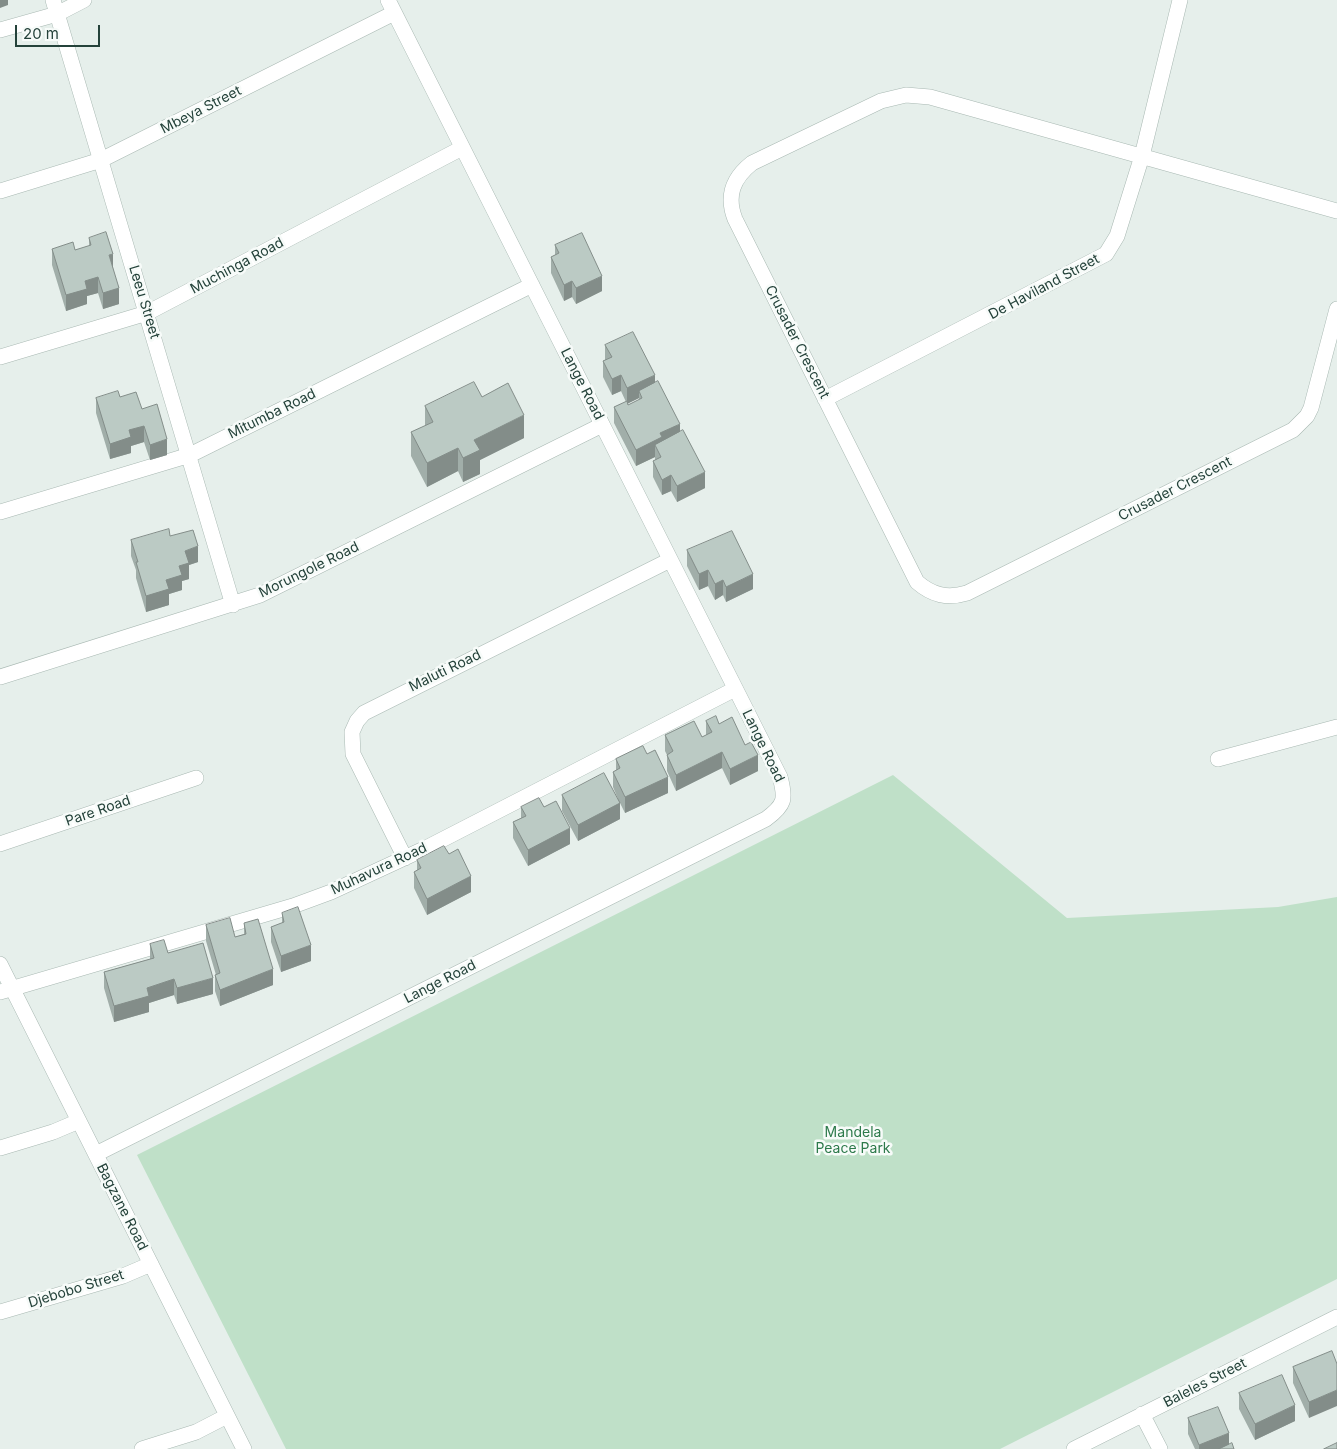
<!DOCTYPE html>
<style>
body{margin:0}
#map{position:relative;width:1337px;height:1449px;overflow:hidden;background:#e6efeb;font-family:Inter,sans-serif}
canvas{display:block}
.scale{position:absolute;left:15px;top:25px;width:85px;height:22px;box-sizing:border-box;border:2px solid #24423a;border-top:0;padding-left:6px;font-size:15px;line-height:18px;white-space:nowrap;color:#24423a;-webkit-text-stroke:4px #f7fbf9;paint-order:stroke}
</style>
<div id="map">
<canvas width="1337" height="1449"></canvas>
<div class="scale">20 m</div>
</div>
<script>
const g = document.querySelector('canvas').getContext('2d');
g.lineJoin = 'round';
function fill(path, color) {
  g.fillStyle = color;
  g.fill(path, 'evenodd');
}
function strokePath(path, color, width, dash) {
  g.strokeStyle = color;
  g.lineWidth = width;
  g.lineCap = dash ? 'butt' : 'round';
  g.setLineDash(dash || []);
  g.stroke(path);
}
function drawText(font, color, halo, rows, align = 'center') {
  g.font = font + ' Inter,sans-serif';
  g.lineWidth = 5;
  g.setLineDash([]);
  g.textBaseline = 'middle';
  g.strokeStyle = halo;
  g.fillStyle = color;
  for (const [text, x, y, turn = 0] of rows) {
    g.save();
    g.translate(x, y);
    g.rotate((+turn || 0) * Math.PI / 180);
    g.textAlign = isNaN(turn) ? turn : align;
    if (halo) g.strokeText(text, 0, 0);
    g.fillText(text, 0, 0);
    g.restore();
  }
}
const green = new Path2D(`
 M893 775 1067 918 1278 907 1337 897V1279L1000 1449H286L137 1155Z`);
const service = new Path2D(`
 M1218 759 1337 727`);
const minor = new Path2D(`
 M53 0 233 605
 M0 30 57 14 84 0
 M0 191 101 160 394 13
 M1337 211 930 97 906 95 881 101 752 163C733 178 726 196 735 219L917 582C932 595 947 599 967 593L1293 430 1307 416 1311 408 1337 309
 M0 357 147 313 462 148
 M825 399 1106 254 1117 236 1142 156 1180 0
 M0 512 190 455 532 285
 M0 677 260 595 602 425
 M0 844 196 778
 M405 858 353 754 352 732 357 721 364 713 670 560
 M0 964 244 1449
 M0 992 293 906 331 892 426 848 735 689
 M0 1148 53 1132 79 1121
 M96 1154 766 819C785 805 786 799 780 777L388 0
 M0 1312 123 1276 151 1264
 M1142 1414 1160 1449
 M142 1449 196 1432 227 1416
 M1074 1449 1337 1317`);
const wall = new Path2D(`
 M89 238 113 268 119 304 103 309 98 293 87 296V304L66 311 52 265V249L75 250 89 246Z
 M555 245 602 291 576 304 572 297 564 301 551 273V257L555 255Z
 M605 345 655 383 680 432 705 488 677 502 671 491 662 495 653 477V461L655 460V457L636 466 614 423V407L626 402 621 391 612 395 603 377V361L605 360ZM639 398V400L628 405V403Z
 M120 397 142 409 167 455 150 460 144 442 131 446V453L110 459 96 413V398Z
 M482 397 524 438 480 460V474L463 482 458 471 427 487 411 456V432L425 426V406Z
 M170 536 198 562 189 565V579L182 581V590L169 594V605L146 612 136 578V570L131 556V540Z
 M687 550 753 589 726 602 723 595 715 600 708 586 699 590 687 566Z
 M706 721 719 724 758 771 730 785 722 768 676 791 667 771V755L665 751V735L702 737 706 735Z
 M647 754 668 793 625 813 620 803V819L578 841 562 811V795L618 799 613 787V772L616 770V759Z
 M521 807H544L570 844 528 866 513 838V822L521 818Z
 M449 854 471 892 427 915 414 888V872L417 870V860Z
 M282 913 311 961 281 972 271 942V927L282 923Z
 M244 923 273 985 220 1006 215 991V975H216L206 941V925L235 937 244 934Z
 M150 944 168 953 213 994 177 1004 174 995 149 1003V1012L114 1022 104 988V972L150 959Z
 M1332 1351 1309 1418 1293 1383V1367Z
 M1239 1393 1295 1421 1255 1440 1239 1409Z
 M1188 1418 1229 1444 1234 1449H1195L1188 1434Z`);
const shadedWall = new Path2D(`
 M0 0H8V5L0 8Z
 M113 254V270L109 255Z
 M602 276V291L576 304V288Z
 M98 277V293L87 296V304L66 311V295L85 281Z
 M572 281V297L564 301V285Z
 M119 288V304L103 309V293Z
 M621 375V391L612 395V379Z
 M655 375V391H639V398L627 404V388Z
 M524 415V438L480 460V474L463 482V458L474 440Z
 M680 424V439L655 445V457L636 466V450L660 433Z
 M144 426V442L131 446V453L110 459V444L129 430Z
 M167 439V455L150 460V445Z
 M458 448V471L427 487V463Z
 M705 472V488L677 502V486Z
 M671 475V491L662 495V480Z
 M198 546V562L189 565V579L182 581V590L169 594V605L146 612V596L166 580 179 566 185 551Z
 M708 570V586L699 590V574Z
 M753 574V589L726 602V587Z
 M723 580V595L715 600V584Z
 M722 752V768L676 791V775Z
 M758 755V771L730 785V769Z
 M668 777V793L625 813V797Z
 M620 803V819L578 841V825Z
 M570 828V844L528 866V850Z
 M471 876V892L427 915V899Z
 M311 945V961L281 972V956Z
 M273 969V985L220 1006V990Z
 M213 978V994L177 1004V988Z
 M174 979V995L149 1003V1012L114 1022V1006L147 988Z
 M1337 1390V1406L1309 1418V1402Z
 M1295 1405V1421L1255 1440V1424Z
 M1229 1433V1449H1199V1445Z`);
const building = new Path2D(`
 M106 232 113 254 109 255 119 288 103 293 98 277 85 281 87 289 66 295 52 249 73 242 75 250 91 245 89 238Z
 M582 233 602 276 576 288 572 281 564 285 551 257 559 253 555 245Z
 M633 332 655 375 627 388 621 375 612 379 603 361 612 357 605 345Z
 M658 381 680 424 660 433 662 437 636 450 614 407 627 401 628 405 642 398 639 391Z
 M474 382 482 397 508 383 524 415 474 440 480 450 463 458 458 448 427 463 411 432 433 422 425 406Z
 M118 391 120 397 136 392 142 409 157 404 167 439 150 445 144 426 129 430 131 437 110 444 96 398Z
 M683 430 705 472 677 486 671 475 662 480 653 461 661 457 655 445Z
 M169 529 170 536 193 530 198 546 185 551 189 563 179 566 182 575 166 580 169 589 146 596 136 562H138L131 540Z
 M732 531 753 574 726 587 723 580 715 584 708 570 699 574 687 550Z
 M716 716 719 724 732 717 745 745 751 742 758 755 730 769 722 752 676 775 667 755 673 751 665 735 694 721 702 737 712 732 706 721Z
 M643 746 647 754 655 750 668 777 625 797 613 772 620 768 616 759Z
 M604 773 620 803 578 825 562 795Z
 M539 798 544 807 556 801 570 828 528 850 513 822 526 816 521 807Z
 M444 846 449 854 458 849 471 876 427 899 414 872 421 868 417 860Z
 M298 907 311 945 281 956 271 927 284 922 282 913Z
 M230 918 235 937 246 934 244 923 258 919 273 969 220 990 215 975 220 973 206 925Z
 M164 940 168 953 203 943 213 978 177 988 174 979 147 988 149 996 114 1006 104 972 154 958 150 944Z
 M1332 1351 1337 1364V1390L1309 1402 1293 1367Z
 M1282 1375 1295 1405 1255 1424 1239 1393Z
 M1218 1407 1229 1433 1199 1445 1188 1418Z
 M1232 1443 1234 1449H1219Z
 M1337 1443V1449H1324Z`);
const streetNames = [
 ["Mbeya Street",201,110,-27],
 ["Muchinga Road",237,266,-28],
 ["De Haviland Street",1044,287,-28],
 ["Leeu Street",144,302,73],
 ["Crusader Crescent",797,342,63],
 ["Lange Road",582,384,63],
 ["Mitumba Road",272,414,-26],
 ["Crusader Crescent",1175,489,-27],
 ["Morungole Road",309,570,-26],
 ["Maluti Road",445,671,-26],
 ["Lange Road",763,746,64],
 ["Pare Road",98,811,-19],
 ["Muhavura Road",379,869,-25],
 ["Lange Road",440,982,-27],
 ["Bagzane Road",122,1207,63],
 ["Djebobo Street",76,1289,-17],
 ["Baleles Street",1205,1383,-27]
];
const parkNames = [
 ["Mandela",853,1133],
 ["Peace Park",853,1149]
];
fill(green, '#bfe0c8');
strokePath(service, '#a8b8b2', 16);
strokePath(minor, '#a8b8b2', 16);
strokePath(service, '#fff', 15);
strokePath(minor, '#fff', 15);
fill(wall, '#a1aea9');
fill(shadedWall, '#838d89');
fill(building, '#bbcac4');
strokePath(building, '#838d89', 1);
drawText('14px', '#24423a', '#f7fbf9', streetNames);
drawText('14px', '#2d7a4b', '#f7fbf9', parkNames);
</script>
